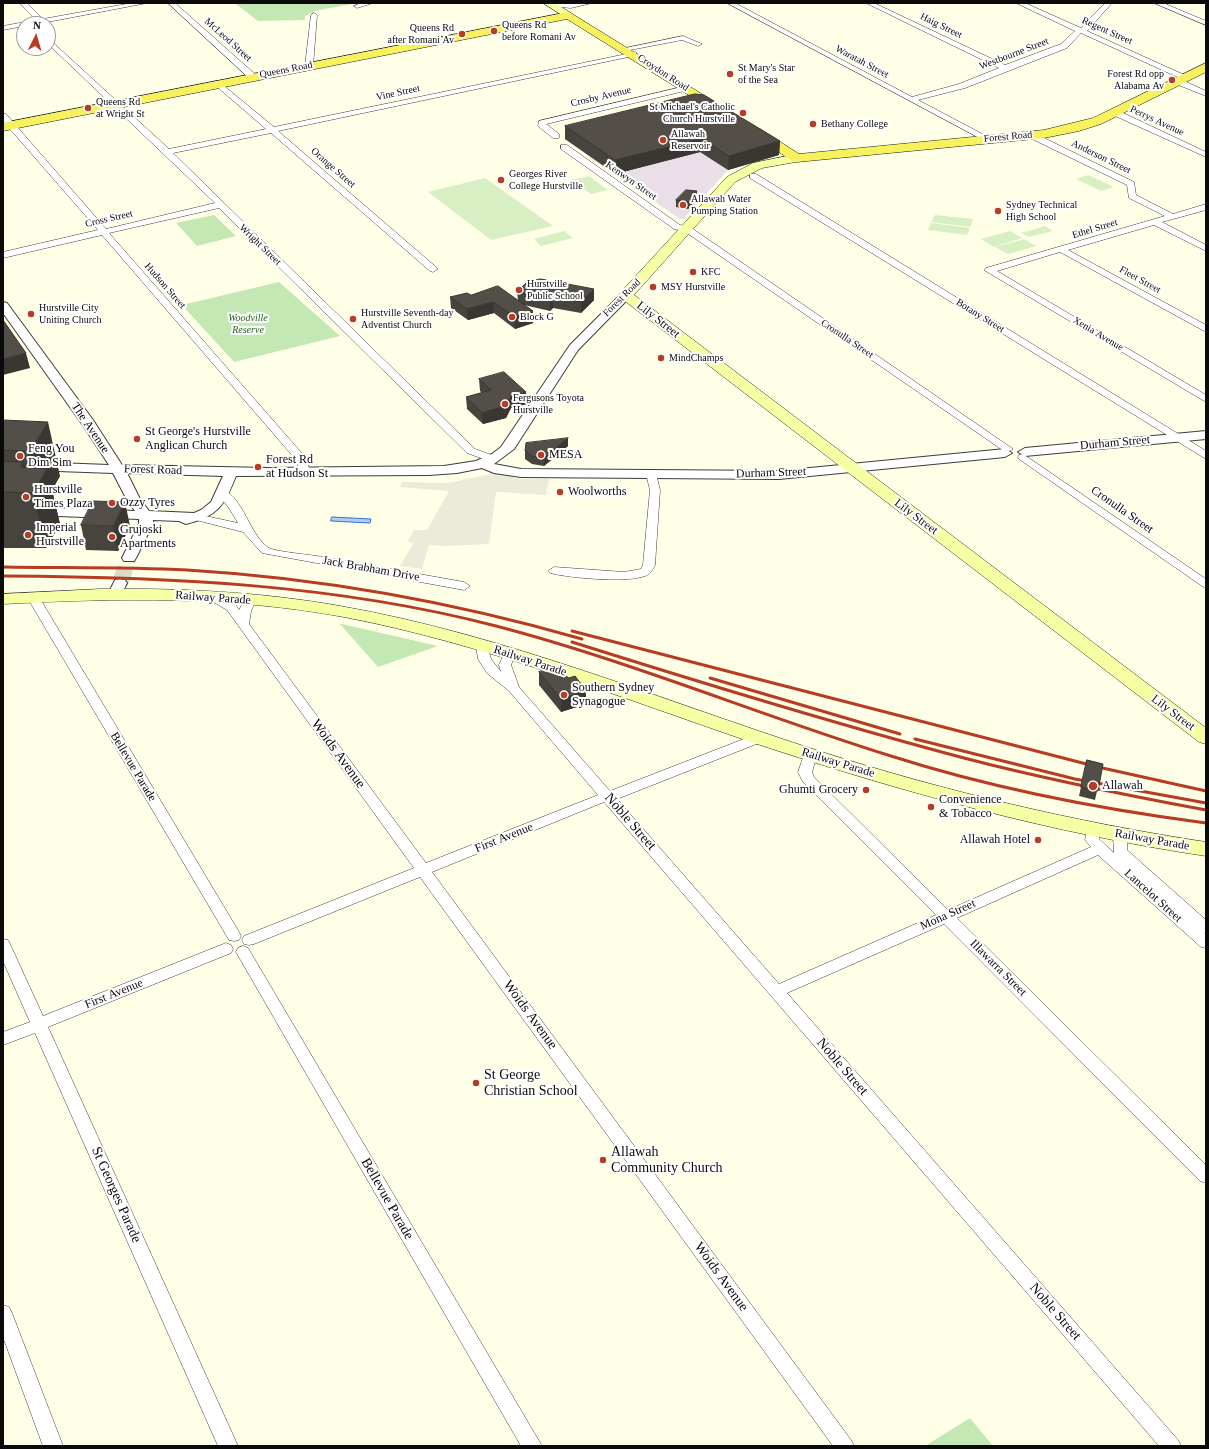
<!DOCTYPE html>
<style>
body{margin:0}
#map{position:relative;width:1209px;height:1449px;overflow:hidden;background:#ffffe7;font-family:"Times New Roman",serif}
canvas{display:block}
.frame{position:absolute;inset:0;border:4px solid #0a0a0a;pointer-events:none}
.north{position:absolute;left:16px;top:16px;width:40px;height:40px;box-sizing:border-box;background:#fff;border:1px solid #9d9d9d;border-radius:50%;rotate:5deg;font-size:11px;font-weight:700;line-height:16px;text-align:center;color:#0a0a0a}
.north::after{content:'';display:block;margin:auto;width:14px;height:18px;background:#b83b24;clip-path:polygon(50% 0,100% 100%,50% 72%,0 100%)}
</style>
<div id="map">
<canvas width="1209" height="1449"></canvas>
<div class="frame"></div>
<div class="north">N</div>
</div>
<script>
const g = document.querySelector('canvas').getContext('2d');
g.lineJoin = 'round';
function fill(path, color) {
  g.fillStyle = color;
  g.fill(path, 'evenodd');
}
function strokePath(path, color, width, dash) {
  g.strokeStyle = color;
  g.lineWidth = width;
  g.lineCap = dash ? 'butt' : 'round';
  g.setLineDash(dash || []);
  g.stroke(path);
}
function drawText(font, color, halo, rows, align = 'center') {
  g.font = font + ' "Times New Roman",serif';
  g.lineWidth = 4;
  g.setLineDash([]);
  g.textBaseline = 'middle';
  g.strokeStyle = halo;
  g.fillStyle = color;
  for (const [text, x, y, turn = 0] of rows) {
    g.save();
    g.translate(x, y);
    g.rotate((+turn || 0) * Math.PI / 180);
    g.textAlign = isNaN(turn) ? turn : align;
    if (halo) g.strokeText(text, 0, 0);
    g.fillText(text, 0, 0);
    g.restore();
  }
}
const industrial = new Path2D(`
 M703 106 776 155 728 170 683 219H680L564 139Z`);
const green = new Path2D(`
 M242 3H357L315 11 305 16V20L258 21 236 4Z
 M214 215 236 236 197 246 176 223Z
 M279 282 340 336 234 362 182 305Z
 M340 624H342L438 646 378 667Z
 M970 1418 993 1446H925Z`);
const pitch = new Path2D(`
 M1088 175 1114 187 1101 191 1076 179Z
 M589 176 608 190 591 194 572 180Z
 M485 178 553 226 491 240 428 192Z
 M935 215 973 219 970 227 931 222Z
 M931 223 970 228 967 235 928 230Z
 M1045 226 1053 231 1029 237 1021 233Z
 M564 231 573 238 541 246 534 239Z
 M1010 231 1022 238 994 247 981 239Z
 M1024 239 1036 246 1008 254 995 247Z`);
const plaza = new Path2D(`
 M496 473 522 479H549L546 495 496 492 489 544 445 546 429 545 422 569 400 566 413 544 408 541 414 530H427L449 491 400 487 402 482 447 483Z`);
const water = new Path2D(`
 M332 517 371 519 370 523 331 521Z`);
const tertiaryTunnel = new Path2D(`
 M120 583 129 558`);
const minor = new Path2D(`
 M20 3H27L43 19 132 3H147L37 24H24V26L3 30V26L36 20Z
 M168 3H175L256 75V79H250Z
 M361 3H373L357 8 354 6Z
 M552 3H592L571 8 550 6 549 5Z
 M727 3H735L912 97 959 84 999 68 866 3H874L1005 65 1061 44 1075 31 1016 3H1025L1081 28 1105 3H1112L1087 31 1191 78 1184 80 1081 33 1067 48 965 88 918 100 988 137V141H985Z
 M1154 3H1163L1206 21V25Z
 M314 13 317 15 313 66 309 68 305 66 311 15Z
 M683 36 702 44 698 46 682 40 625 51 621 49Z
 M48 38 169 149 266 129 215 85V81H218L274 127 636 52V56H633L278 131 436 267 438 269 433 272 430 271 271 133 173 153 475 449 497 457 498 459 497 461H489L467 453 219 208 109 233 306 458 309 468 307 475H299L297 461 102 235 3 258V252L98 230 3 121V114H6L106 229 215 203 48 44Z
 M1176 80H1182L1206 91V96L1176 84Z
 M686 86 690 88 689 90 546 124 559 134V138H553L538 126 539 121Z
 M1113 111H1119L1206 152V157L1113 115Z
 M1028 133H1034L1134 182 1136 195 1173 214 1206 204V210L1162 222 1206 245V251L1154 225 1068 250 1206 325V332L1060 252 997 271 1206 395V402L984 270 986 268 1165 216 1129 198 1127 185 1028 137Z
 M561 145H567L680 225 690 227 1013 449 1008 452 1004 451 684 231 674 229 561 149Z
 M750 174H756L1206 451V459L750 178Z
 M1023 454 1206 579V588L1202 586 1019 459 1018 457 1019 455Z
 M651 471 656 474 660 490 655 565C653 569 650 575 645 576 627 583 569 578 550 573L548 571 554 567 624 572 641 569 643 565 650 490 646 474Z
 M222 490C243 495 250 537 269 548 277 552 313 555 323 557 370 565 417 574 464 582L470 586 464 590 262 553 243 532 192 519 190 517 196 514 238 523 229 508 217 493Z
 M33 593 39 597 239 932 241 936 239 940 234 941 229 940 27 597Z
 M214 593 235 604 239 610 246 597H254L256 600 251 611 249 624 426 863 598 795 509 691 487 673 478 659 476 645 478 642H486L491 659 501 672 499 665 506 650H514L516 653 511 665 519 687 610 791 754 735H764L766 738 764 741 617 799 779 984 936 915 803 782 798 772 805 752H815L817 755 812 772 814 777 948 910 1091 847 1085 840 1088 826 1093 824 1098 826 1100 829 1099 839 1114 853 1113 835 1115 832 1120 830 1125 832 1127 835V850L1206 920V933H1204L1206 934V948L1201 947 1098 855 957 918 1206 1165V1183L1200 1181 944 924 787 993 1178 1440 1181 1446H1159L604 802 432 872 851 1440 854 1446H833L420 877 254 944 249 945 244 944 242 940 244 936 414 868 227 610 210 600 208 597Z
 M3 939 8 940 10 944 43 1016 221 945 226 943 231 945 233 949 231 953 48 1027 238 1446H218L35 1033 3 1045V1032L30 1022 3 961Z
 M243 946 248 948 542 1446H521L236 952 238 948Z
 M3 1305 9 1307 12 1313 63 1446H43L3 1337Z`);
const tertiary = new Path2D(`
 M626 292 632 295 630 297 578 350 514 449 494 464 521 469 779 471 1005 449 1012 453 1005 457 779 479 521 477 494 473 482 468 457 473 429 475 236 476C224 506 218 516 186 524L179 521 153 520V524L136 558 134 561H124L122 558 139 524V519L3 514V506L135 511 127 500 113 473 3 469V461L109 465 82 424 3 313V302L7 303 93 420 122 465 269 468 444 466 476 461 492 454 501 447 570 345 622 293ZM127 473 223 476 211 502 201 510 194 513 149 511 140 499Z
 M1206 431V439L1025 456 1018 452 1025 448Z
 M120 579 125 580 127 583 120 597H110L108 594 115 580Z`);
const secondary = new Path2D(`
 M543 3H555L574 15 569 18 565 17Z
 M797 154 803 158 801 161 762 168 735 182 634 295 1206 728V744L1199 742 621 298 619 295 621 292 727 177 753 163Z
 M101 589C181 588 261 592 340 606 506 635 663 701 822 752 948 792 1075 822 1206 842V856C1051 833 902 792 754 743 619 697 485 644 344 617 231 596 117 598 3 604V594Z`);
const primary = new Path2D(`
 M569 12 726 109 724 112H716L567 19 3 131V123Z
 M1206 63V72L1101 124 1079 131 1044 138 797 162 792 161 750 132 756 128 760 129 799 154 1044 130 1093 118Z`);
const rail = new Path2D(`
 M3 567C64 568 126 567 187 570 321 578 453 602 582 639
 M3 576C169 577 335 584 496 626 630 661 759 715 891 756 994 789 1099 809 1206 823
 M572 631 1098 767 1206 791
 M572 642C702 683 832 723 964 758 1044 779 1125 795 1206 810
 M710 678 900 734
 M915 739 1075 779 1206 803`);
const wall = new Path2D(`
 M565 126 780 141 779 155 728 170 700 152 615 174 565 139Z
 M697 198 688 209 676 207V200Z
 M517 292 594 300 581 313 553 308 550 311 524 305 533 323 515 329 494 313 468 320 451 308 450 297 471 295 518 300Z
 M479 379 527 404 511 408 506 418 483 424 467 409 466 397 482 393 480 391Z
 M3 420 60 476 52 490 60 524 46 548H3Z
 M568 438V446L544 466 532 464 525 459V451Z
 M81 525 130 526 118 551 86 550Z
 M539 672H552L557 674 586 691V704L561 712 539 685Z
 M1087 760 1103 764 1095 800 1079 796Z`);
const shadedWall = new Path2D(`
 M701 139 700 152 615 174V160Z
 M780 141 779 155 728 170 729 156Z
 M697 191V198L688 209V202Z
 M594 289V300L581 313V302Z
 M553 297V308L550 311V299Z
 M493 302 494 313 468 320 467 309Z
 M533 311V323L515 329V317Z
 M26 353 30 368 3 375V359Z
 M526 392 527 404 511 408 506 418 483 424 482 413 511 397Z
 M48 422 60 476 52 490 60 524 46 548 33 493 38 484 30 451Z
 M568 438V446L544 466V458Z
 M24 462 31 493 20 467Z
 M125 502 130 526 118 551 113 526Z
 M586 691V704L561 712V699Z`);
const building = new Path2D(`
 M695 94 704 95 780 141 729 156 701 139 615 160 565 126Z
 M686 190 697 191 688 202 676 200Z
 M541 279 594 289 581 302 553 297 550 299 517 292 527 282Z
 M498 286 533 311 515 317 493 302 467 309 450 297 467 293 471 295Z
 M3 320 26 353 3 359Z
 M504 372 526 392 511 397 505 406 482 413 466 397 491 390 479 379Z
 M3 420 48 422 30 451 3 450Z
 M568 438 544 458 532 456 525 451 526 443Z
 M3 461 24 462 20 467 47 469 33 493 3 492Z
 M93 501 125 502 113 526 81 525Z
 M549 668 552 672 555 671 557 674 560 672 569 678 575 676 586 691 561 699 539 672Z
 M1087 760 1103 764 1098 791 1081 787Z`);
const markers = [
 [494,31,4,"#b83b24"],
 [462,34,4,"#b83b24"],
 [730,74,4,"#b83b24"],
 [1172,80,4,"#b83b24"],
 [88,108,4,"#b83b24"],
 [743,113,4,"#b83b24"],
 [813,124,4,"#b83b24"],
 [663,140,4,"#b83b24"],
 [501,180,4,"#b83b24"],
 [683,205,4,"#b83b24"],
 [998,211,4,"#b83b24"],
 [693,272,4,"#b83b24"],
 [653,287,4,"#b83b24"],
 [519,290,4,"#b83b24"],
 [31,314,4,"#b83b24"],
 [512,317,4,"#b83b24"],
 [353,319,4,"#b83b24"],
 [661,358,4,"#b83b24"],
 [505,404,4,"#b83b24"],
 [137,439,4,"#b83b24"],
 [541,455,4,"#b83b24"],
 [20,456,4,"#b83b24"],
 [258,467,4,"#b83b24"],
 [560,492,4,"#b83b24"],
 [26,497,4,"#b83b24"],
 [112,503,4,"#b83b24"],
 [28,535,4,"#b83b24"],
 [112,537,4,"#b83b24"],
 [564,695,4,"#b83b24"],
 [1093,786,5,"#b83b24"],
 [866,790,4,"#b83b24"],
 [931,807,4,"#b83b24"],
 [1038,840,4,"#b83b24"],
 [476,1083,4,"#b83b24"],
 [603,1160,4,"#b83b24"]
];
const farPoinames = [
 ["Queens Rd",502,25],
 ["before Romani Av",502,37],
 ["Queens Rd",454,28,"right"],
 ["after Romani Av",454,40,"right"],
 ["St Mary's Star",738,68],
 ["of the Sea",738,80],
 ["Forest Rd opp",1164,74,"right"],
 ["Alabama Av",1164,86,"right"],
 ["Queens Rd",96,102],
 ["at Wright St",96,114],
 ["St Michael's Catholic",735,107,"right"],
 ["Church Hurstville",735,119,"right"],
 ["Bethany College",821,124],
 ["Allawah",671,134],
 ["Reservoir",671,146],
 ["Georges River",509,174],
 ["College Hurstville",509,186],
 ["Allawah Water",691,199],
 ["Pumping Station",691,211],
 ["Sydney Technical",1006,205],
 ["High School",1006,217],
 ["KFC",701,272],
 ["Hurstville",527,284],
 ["Public School",527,296],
 ["MSY Hurstville",661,287],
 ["Hurstville City",39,308],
 ["Uniting Church",39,320],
 ["Hurstville Seventh-day",361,313],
 ["Adventist Church",361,325],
 ["Block G",520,317],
 ["MindChamps",669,358],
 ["Fergusons Toyota",513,398],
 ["Hurstville",513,410]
];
const farStreetnames = [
 ["Haig Street",941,26,26],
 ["Regent Street",1107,31,24],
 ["McLeod Street",228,40,42],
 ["Westbourne Street",1014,54,-21],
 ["Waratah Street",862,62,28],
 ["Queens Road",286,70,-11],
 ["Croydon Road",663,73,33],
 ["Vine Street",398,93,-12],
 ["Crosby Avenue",601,97,-13],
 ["Perrys Avenue",1157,121,25],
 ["Forest Road",1008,137,-5],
 ["Anderson Street",1101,157,26],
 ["Orange Street",333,168,41],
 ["Kenwyn Street",631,181,35],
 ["Cross Street",109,219,-13],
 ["Ethel Street",1095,229,-17],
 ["Wright Street",260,245,44],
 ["Fleet Street",1140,280,29],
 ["Hudson Street",165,286,49],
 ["Forest Road",622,298,-45],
 ["Botany Street",980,316,32],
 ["Xenia Avenue",1098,334,31],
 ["Cronulla Street",847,339,34]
];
const farParknames = [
 ["Woodville",248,318],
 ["Reserve",248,330]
];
const streetNames = [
 ["Lily Street",658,320,38],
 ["The Avenue",90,428,56],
 ["Durham Street",1115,443,-5],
 ["Forest Road",153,470,2],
 ["Durham Street",771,473,-2],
 ["Cronulla Street",1122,510,35],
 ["Lily Street",916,517,37],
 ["Jack Brabham Drive",371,569,10],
 ["Railway Parade",213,598,4],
 ["Railway Parade",530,661,18],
 ["Lily Street",1173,713,37],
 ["Railway Parade",838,763,17],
 ["Bellevue Parade",133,767,59],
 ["First Avenue",504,838,-22],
 ["Railway Parade",1152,840,10],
 ["Lancelot Street",1153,896,42],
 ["Mona Street",948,915,-24],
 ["Illawarra Street",998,968,45],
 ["First Avenue",114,994,-22]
];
const poiNames = [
 ["St George's Hurstville",145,432],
 ["Anglican Church",145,446],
 ["Feng You",28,449],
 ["Dim Sim",28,463],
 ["MESA",549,455],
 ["Forest Rd",266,460],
 ["at Hudson St",266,474],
 ["Hurstville",34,490],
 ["Times Plaza",34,504],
 ["Woolworths",568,492],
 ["Ozzy Tyres",120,503],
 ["Imperial",36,528],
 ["Hurstville",36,542],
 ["Grujoski",120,530],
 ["Apartments",120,544],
 ["Southern Sydney",572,688],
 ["Synagogue",572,702],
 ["Allawah",1102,786],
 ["Ghumti Grocery",858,790,"right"],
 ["Convenience",939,800],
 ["& Tobacco",939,814],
 ["Allawah Hotel",1030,840,"right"]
];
const nearStreetnames = [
 ["Woids Avenue",338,754,54],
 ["Noble Street",630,822,49],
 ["Woids Avenue",530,1015,54],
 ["Noble Street",842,1067,49],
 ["St Georges Parade",116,1195,66],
 ["Bellevue Parade",387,1199,60],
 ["Woids Avenue",721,1277,54],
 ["Noble Street",1055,1312,49]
];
const nearPoinames = [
 ["St George",484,1075],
 ["Christian School",484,1091],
 ["Allawah",611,1152],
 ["Community Church",611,1168]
];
fill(industrial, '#eadee8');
fill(green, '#c3e8b3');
fill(pitch, '#d8efc4');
fill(plaza, '#ecebd9');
fill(water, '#adccf5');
strokePath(water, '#3571cc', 1);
strokePath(tertiaryTunnel, '#dadac6', 16, [16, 8]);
strokePath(minor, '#3d3d3d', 1);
strokePath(tertiary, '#3d3d3d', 2);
strokePath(secondary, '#2c2c2c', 1);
strokePath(primary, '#1b1b1b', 1);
fill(minor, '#fff');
fill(tertiary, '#fff');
fill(secondary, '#f6ffa3');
fill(primary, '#f8f15e');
strokePath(rail, '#b83b24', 3);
fill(wall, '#47433d');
fill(shadedWall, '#3a3732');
fill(building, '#534e47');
strokePath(building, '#3a3732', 1);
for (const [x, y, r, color] of markers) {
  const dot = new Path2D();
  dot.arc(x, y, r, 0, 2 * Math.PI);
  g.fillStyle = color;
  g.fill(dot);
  strokePath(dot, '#fff', 1.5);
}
drawText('10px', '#0a0a0a', '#fff', farPoinames, 'left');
drawText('10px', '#0a0a0a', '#fff', farStreetnames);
drawText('italic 10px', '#1d601c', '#fff', farParknames);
drawText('12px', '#0a0a0a', '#fff', streetNames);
drawText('12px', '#0a0a0a', '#fff', poiNames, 'left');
drawText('14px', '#0a0a0a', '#fff', nearStreetnames);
drawText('14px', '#0a0a0a', '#fff', nearPoinames, 'left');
</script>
